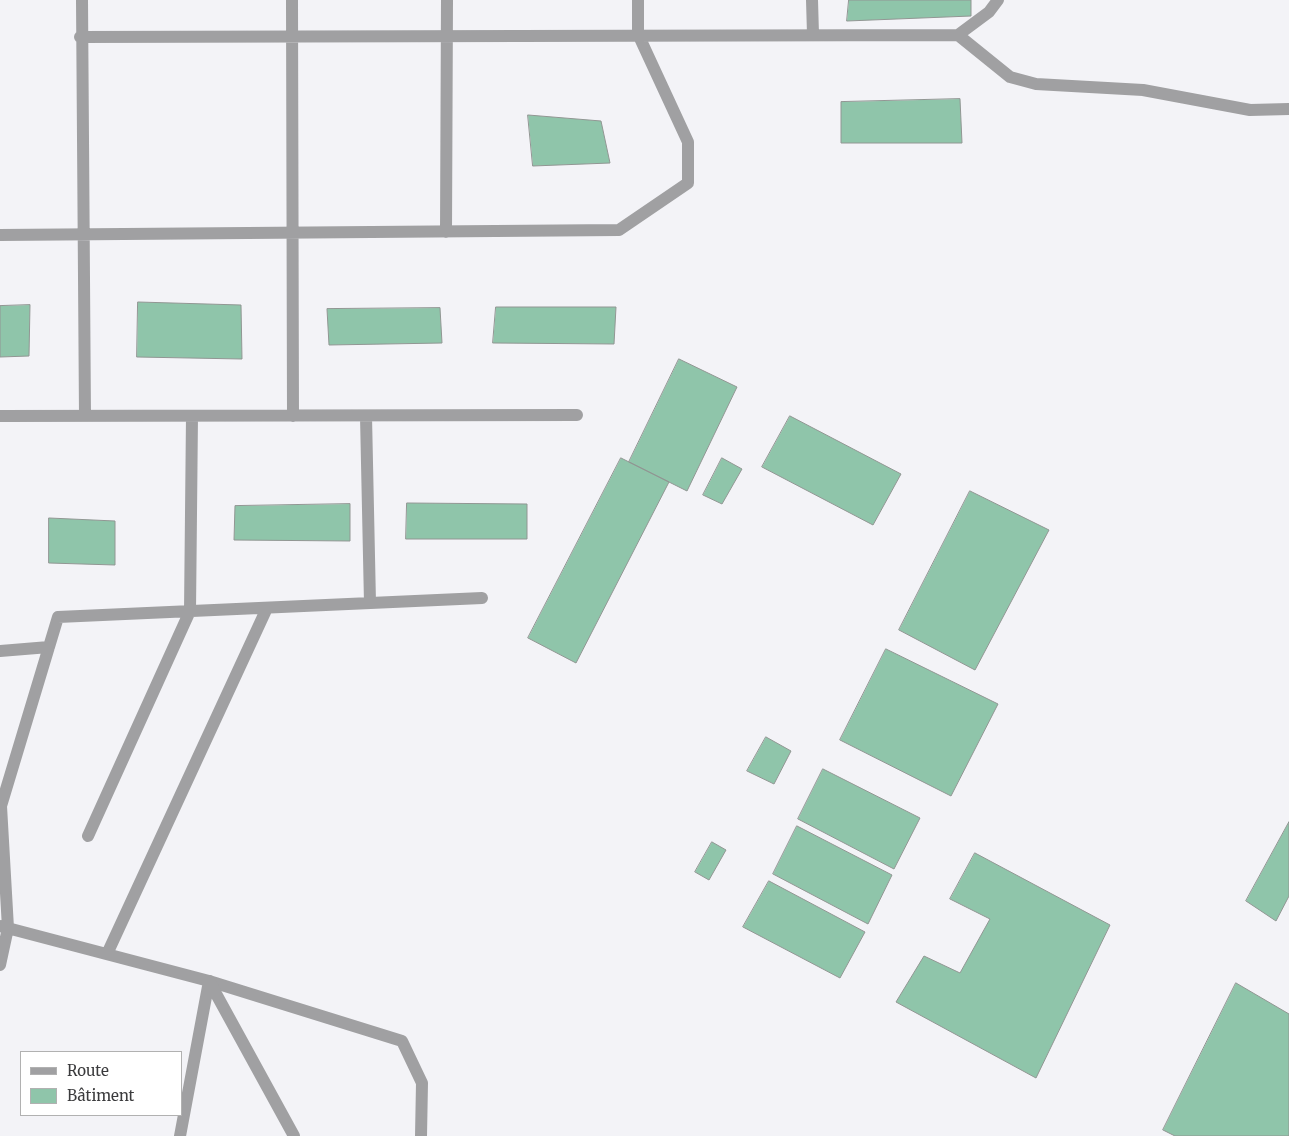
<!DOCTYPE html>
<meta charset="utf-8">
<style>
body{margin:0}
#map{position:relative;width:1289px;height:1136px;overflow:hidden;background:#f3f3f7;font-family:Merriweather,serif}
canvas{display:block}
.legend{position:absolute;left:20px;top:1051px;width:162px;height:65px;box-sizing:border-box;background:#fff;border:1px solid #b1b1b1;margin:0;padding:6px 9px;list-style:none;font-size:15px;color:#3b3b3d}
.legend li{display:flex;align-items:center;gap:10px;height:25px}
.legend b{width:25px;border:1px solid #b1b1b1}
</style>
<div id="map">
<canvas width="1289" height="1136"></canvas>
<ul class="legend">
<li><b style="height:6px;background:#a0a0a2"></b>Route</li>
<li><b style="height:14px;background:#8fc5aa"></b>Bâtiment</li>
</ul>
</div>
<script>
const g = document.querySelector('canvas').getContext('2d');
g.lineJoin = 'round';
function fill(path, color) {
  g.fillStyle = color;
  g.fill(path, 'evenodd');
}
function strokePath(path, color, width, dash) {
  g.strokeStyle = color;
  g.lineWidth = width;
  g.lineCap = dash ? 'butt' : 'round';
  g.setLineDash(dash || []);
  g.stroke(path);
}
const building = new Path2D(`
 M849 0H971V16L847 21Z
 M960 99 962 143H841V102Z
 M528 115 601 121 610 163 533 166Z
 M138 302 241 305 242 359 137 357Z
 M30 305 29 356 0 357V306Z
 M496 307H616L614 344 493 343Z
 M440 308 442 343 329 345 327 309Z
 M679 359 737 387 687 491 629 462Z
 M790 416 901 474 873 525 762 467Z
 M621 458 669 482 576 663 528 638Z
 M722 458 742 469 722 504 703 495Z
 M970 491 1049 530 975 670 899 630Z
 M407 503 527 504V539H406Z
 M350 504V541L234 540 235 506Z
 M49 518 115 521V565L49 563Z
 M886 649 998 704 951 796 840 740Z
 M766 737 791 751 774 784 747 771Z
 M823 769 920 818 894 869 798 819Z
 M1289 822V896L1276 921 1246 901Z
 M797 826 892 875 868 924 773 874Z
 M712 842 726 850 709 880 695 872Z
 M975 853 1110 925 1036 1078 896 1002 924 956 960 973 990 919 950 899Z
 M769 881 865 932 840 978 743 927Z
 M1236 983 1289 1014V1136H1175L1163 1130Z`);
const lane = new Path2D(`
 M209 981 402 1041 422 1083 421 1136`);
const street = new Path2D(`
 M82 0 85 416
 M292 0 293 416
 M812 0 813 34
 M998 0 989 12 958 35 1010 77 1036 84 1143 90 1250 110 1289 109
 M80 37 958 35
 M446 232 447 0
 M0 235 619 230 688 183V142L638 34V0
 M0 416 577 415
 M366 416 370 603
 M0 651 49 647
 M88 836 190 611 192 416
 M0 926 209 981 294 1136
 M107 954 267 608
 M0 965 8 928 1 806 58 617 482 598
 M180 1136 209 981`);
fill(building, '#8fc5aa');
strokePath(building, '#919693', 1);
strokePath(lane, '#a0a0a2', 12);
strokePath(street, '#a0a0a2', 12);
</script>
